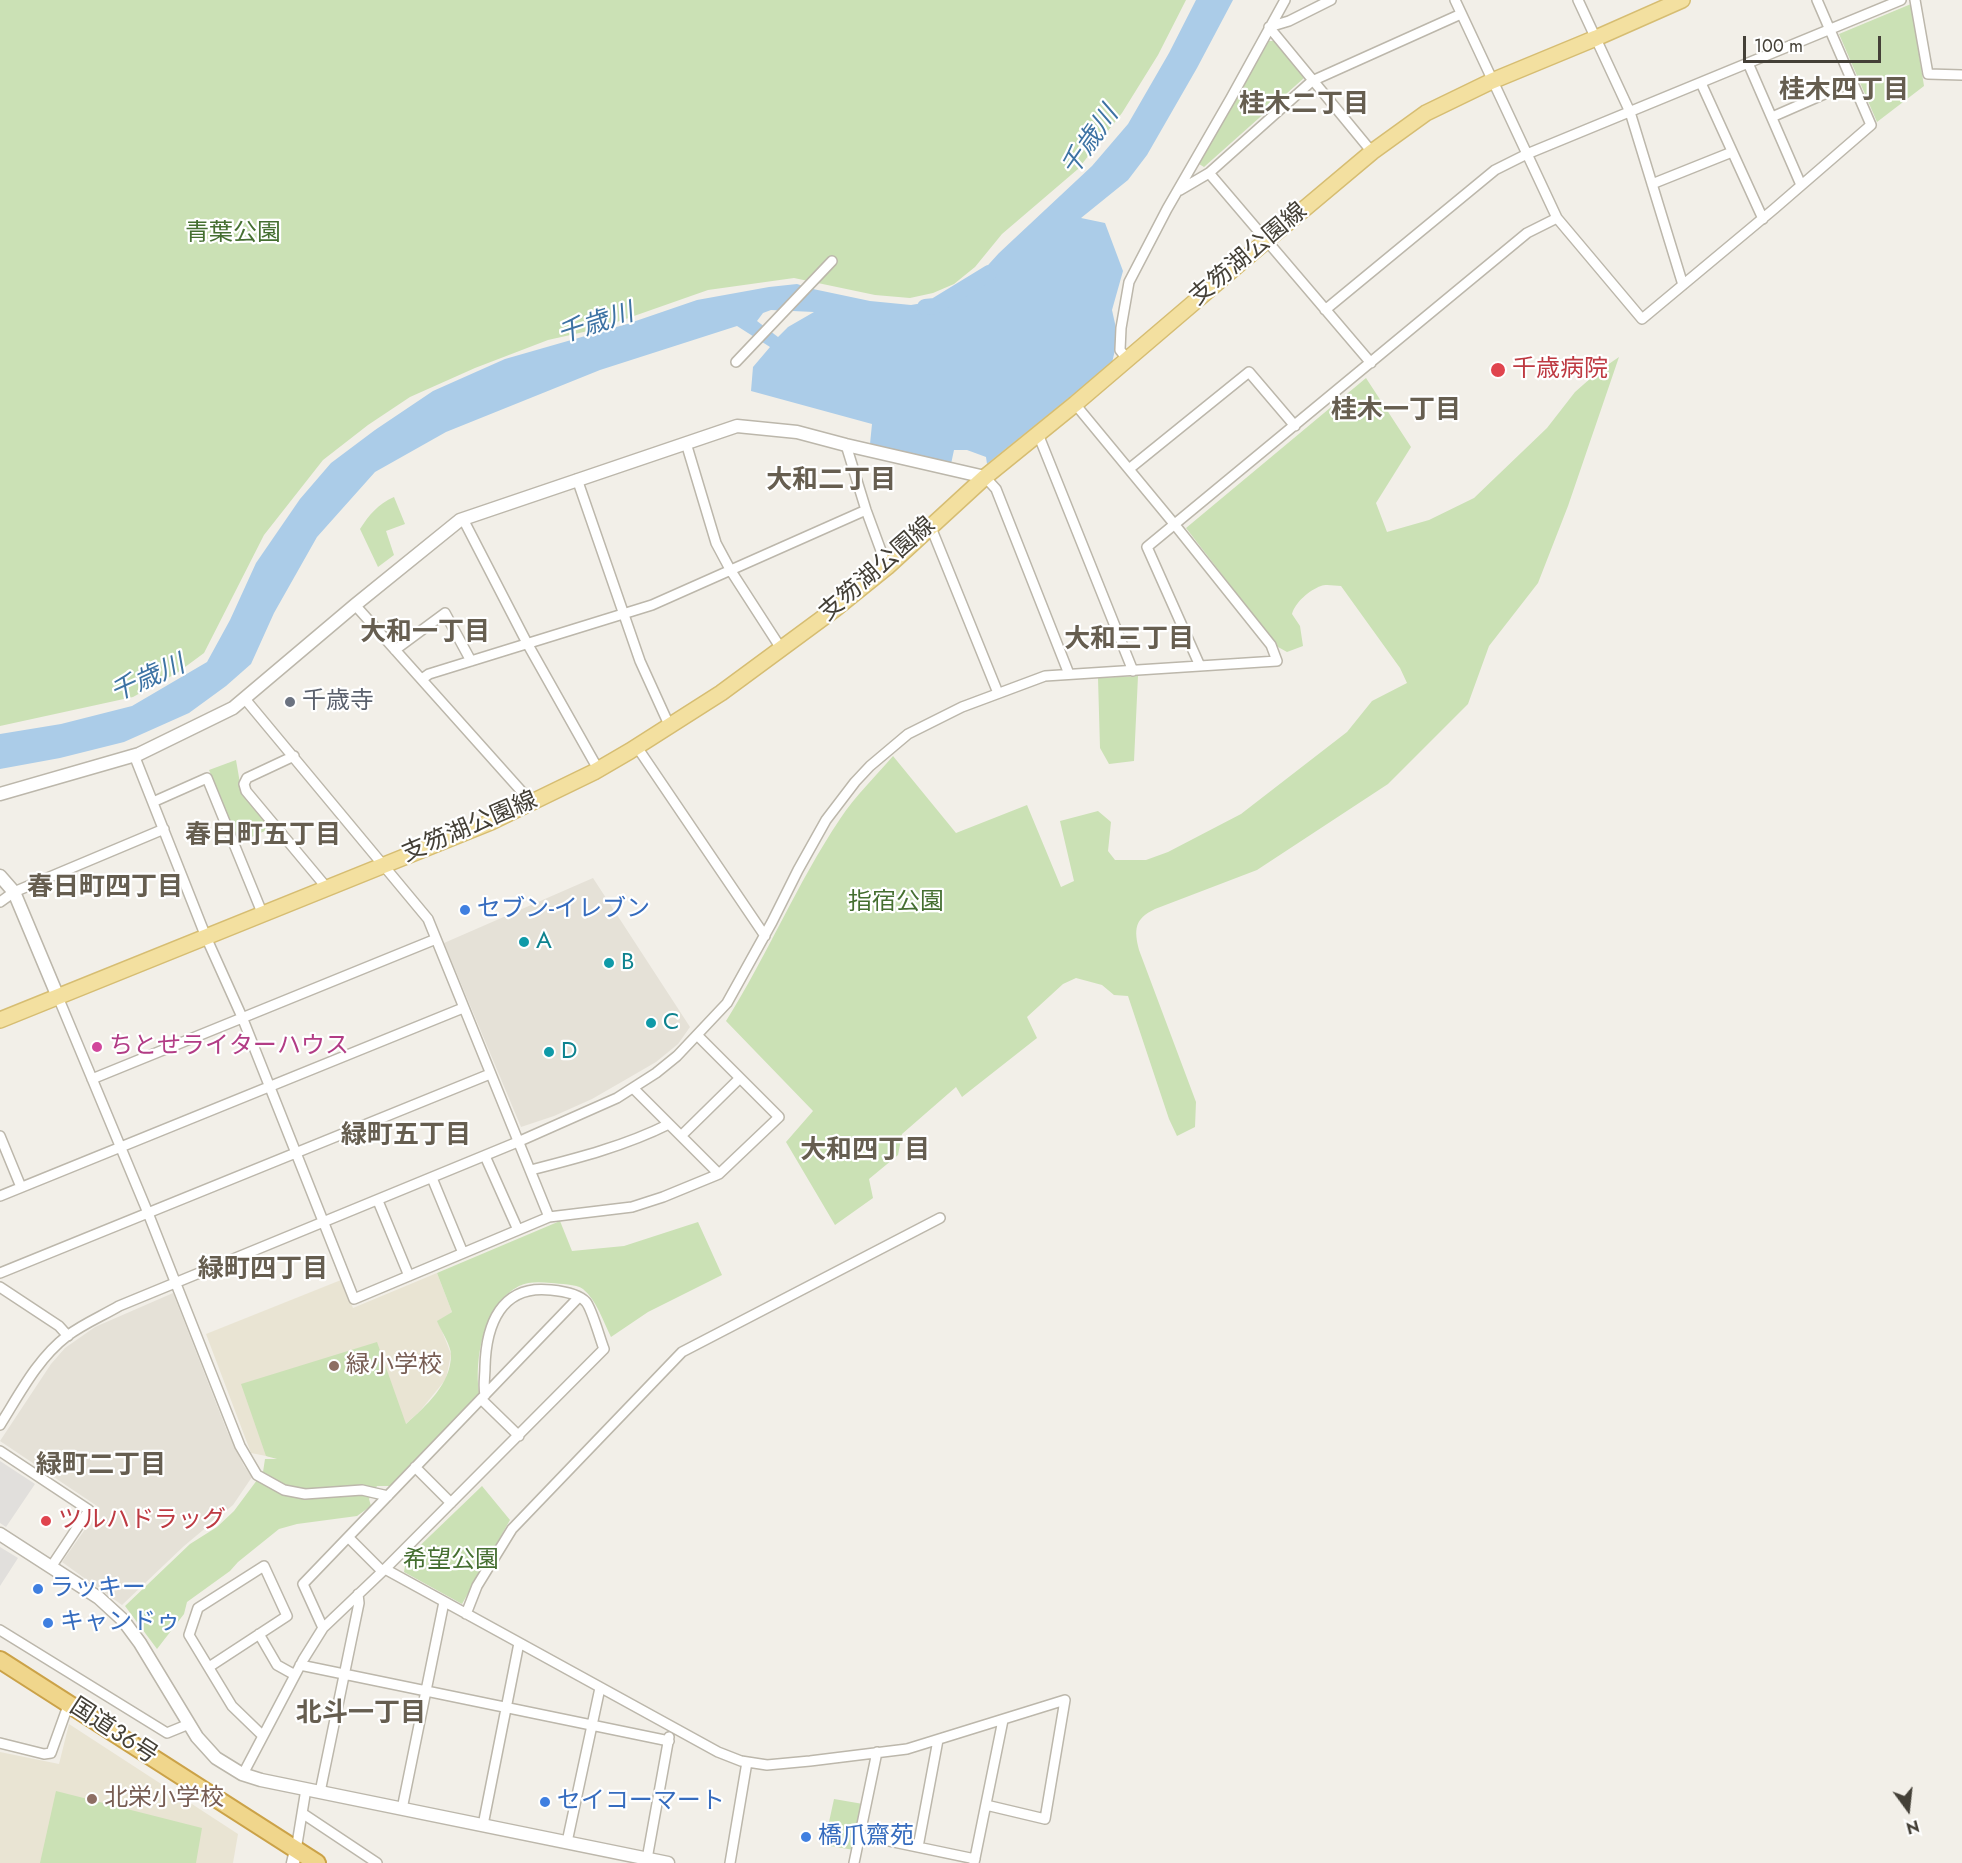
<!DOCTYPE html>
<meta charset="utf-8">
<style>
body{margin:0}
#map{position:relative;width:1962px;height:1863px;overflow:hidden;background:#f2efe8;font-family:Jost,sans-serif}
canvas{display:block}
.north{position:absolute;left:1878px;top:1779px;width:60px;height:60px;-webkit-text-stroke:4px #fff;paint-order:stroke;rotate:165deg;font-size:16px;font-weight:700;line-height:24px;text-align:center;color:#444037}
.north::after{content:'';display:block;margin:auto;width:21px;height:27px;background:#444037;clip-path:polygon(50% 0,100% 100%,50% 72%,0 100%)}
.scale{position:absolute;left:1743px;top:36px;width:138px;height:27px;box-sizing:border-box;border:3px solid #444037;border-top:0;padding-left:8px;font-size:18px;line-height:21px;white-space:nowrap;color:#444037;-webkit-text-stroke:4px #fff;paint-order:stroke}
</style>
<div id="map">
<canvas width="1962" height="1863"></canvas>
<div class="north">N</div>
<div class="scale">100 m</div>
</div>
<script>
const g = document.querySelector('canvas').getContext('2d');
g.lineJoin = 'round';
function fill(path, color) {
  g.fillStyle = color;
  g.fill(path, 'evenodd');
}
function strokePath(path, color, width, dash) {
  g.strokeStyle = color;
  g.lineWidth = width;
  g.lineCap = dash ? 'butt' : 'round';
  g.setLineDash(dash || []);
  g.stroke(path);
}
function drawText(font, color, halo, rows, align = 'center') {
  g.font = font + ' Jost,"Noto Sans JP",sans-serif';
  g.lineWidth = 4.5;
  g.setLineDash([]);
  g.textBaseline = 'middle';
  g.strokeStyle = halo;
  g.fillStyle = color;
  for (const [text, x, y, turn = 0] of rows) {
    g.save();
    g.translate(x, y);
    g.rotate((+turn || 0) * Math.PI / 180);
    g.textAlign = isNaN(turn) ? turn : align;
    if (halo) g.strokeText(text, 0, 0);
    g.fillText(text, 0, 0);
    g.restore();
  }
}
const residential = new Path2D(`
 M593 878 690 1027 678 1044 656 1062 625 1080 592 1099 554 1116 521 1127 444 943Z
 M173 1293 227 1431 244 1466 252 1477 233 1505 184 1546 122 1605 62 1562 100 1508 0 1441 51 1364 65 1348 95 1327Z`);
const education = new Path2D(`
 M437 1273 452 1312 438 1321 451 1354 446 1379 420 1411 389 1439 301 1463 251 1453 206 1334 341 1280 353 1308Z
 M69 1724 238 1834 233 1863H0V1752L59 1764Z`);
const green = new Path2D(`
 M0 0H1186L1158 55 1122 113 1078 169 1002 234 975 267 954 284 933 293 910 298 875 295 794 278 708 290 597 329 548 340 475 368 410 397 368 425 323 460 264 535 204 653 177 673 133 697 0 726Z
 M1911 4 1924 86 1877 122 1839 34Z
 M1269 41H1274L1304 78 1204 167 1199 164Z
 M1619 357 1568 506 1538 583 1489 646 1468 704 1388 784 1257 870 1155 909C1134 919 1134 930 1139 950L1196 1102 1195 1127 1177 1136 1169 1119 1128 996 1114 995 1102 985 1076 978 1063 984 1027 1017 1037 1038 962 1097 956 1087 902 1134 898 1155 869 1179 873 1198 835 1225 786 1142 813 1111 726 1021C767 956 797 883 840 819 855 796 876 776 893 756L956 833 1027 805 1061 887 1074 881 1060 821 1098 811 1111 822 1108 851 1115 860H1146L1168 852 1241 814 1347 732 1372 701 1407 683 1400 668 1341 586C1335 586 1326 584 1321 586 1309 590 1295 603 1292 614L1300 626 1303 646 1287 652 1278 647 1186 528 1366 378 1411 447 1376 503 1387 532 1429 520 1474 498 1547 428 1575 392 1600 370Z
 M394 497 405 524 386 531 394 555 378 567 360 529C369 515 378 504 394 497Z
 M1138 676 1134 761 1109 764 1100 748 1098 678Z
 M236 760 241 789 271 828 239 843 209 770Z
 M560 1221 572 1251 624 1246 698 1222 722 1275 648 1312 611 1337C603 1321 597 1301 583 1289 576 1284 560 1284 551 1283 541 1282 529 1281 519 1286 484 1304 474 1358 479 1393L391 1486H377L369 1499 371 1506 357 1516 297 1524 279 1529 238 1562 230 1571 187 1602 184 1614 157 1649 125 1606 190 1544 217 1527 234 1511 263 1472 265 1459H277L266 1456 241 1384 377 1342 406 1424C426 1406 451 1384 451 1355 451 1345 441 1331 437 1321L452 1312 437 1273Z
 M482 1486 510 1520 462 1604 404 1572 406 1559Z
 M56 1791 202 1828 196 1863H40Z
 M834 1799 863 1804 854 1850 824 1845Z`);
const parking = new Path2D(`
 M0 1461 35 1484 6 1527 0 1523Z
 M0 1547 18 1558 0 1586Z`);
const water = new Path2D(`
 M1196 0H1233L1197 68 1147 155 1128 180 1081 218 1105 223 1123 271 1112 310 1118 337 1112 363 987 464 986 457 967 450H954L951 464 870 444 872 424 751 391 753 367 770 347 737 326 600 370 446 432 375 472 317 537 274 613 251 664 226 686 189 713 124 742 60 758 0 769V734L61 724 132 706 207 662 230 620 256 563 300 499 331 463 375 430 433 391 505 359 627 324 697 300 769 287 797 284 813 289 870 301 911 305 959 297 999 253 1092 166 1128 124 1169 53ZM771 310 814 312 788 327 778 337 757 321 763 313Z`);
const river = new Path2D(`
 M925 307 935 306 989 273`);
const minor = new Path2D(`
 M1331 0 1289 21 1269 27 1372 152
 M1455 0 1557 218 1642 319 1774 209 1871 125 1817 0
 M1578 0 1630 112 1683 285
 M1915 0 1928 74 1962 75
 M1748 63 1801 185
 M1701 83 1763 219
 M1772 117 1852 82
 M1209 173 1371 363
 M1652 184 1732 152
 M1180 190 1209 173 1312 81 1461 14
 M1325 310 1495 170 1527 154 1901 0
 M1127 359 1120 350 1121 328 1129 282 1167 209 1231 98 1285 0
 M736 362 832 261
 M1038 434 1133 671
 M686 443 716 543 731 571 782 650
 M846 445 866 510 887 567
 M1129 469 1249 372 1295 426
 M985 477 996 489 1069 674
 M577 479 640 661 670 727
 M463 519 527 643 598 769
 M930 525 998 693
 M355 605 532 803
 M395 650 445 613 471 661
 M1200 666 1147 547 1527 233 1557 218
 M422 679 429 674 652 605 866 510
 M245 699 428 919 549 1217
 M637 747 765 936
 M134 755 206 937 242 1017 354 1299 549 1217 632 1207 663 1197 719 1174 779 1117 698 1036
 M294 756 247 778 244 784 246 791 327 888
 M153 802 207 778 263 915
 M0 902 14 892 164 829
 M58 997 148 1213 240 1446 257 1475 284 1490 305 1494 362 1490 388 1496
 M92 1079 436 939
 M633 1088 719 1174
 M0 1136 21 1187
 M681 1136 740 1078
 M485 1156 518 1230
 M531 1170C578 1158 625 1146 669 1124
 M432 1178 463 1253
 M0 1196 463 1008
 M378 1201 409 1276
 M0 1273 490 1074
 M0 1287 59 1326 68 1336
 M481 1399 519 1436
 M0 1425C19 1395 37 1359 67 1336 83 1324 102 1316 119 1306L520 1141 617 1098 656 1073 677 1056 727 1003 772 922 798 870 826 820 855 782 870 766 908 734 962 707 1045 676 1277 661 1271 645 1175 525 1075 404
 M0 1451 89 1510 51 1567
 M415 1467 451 1503
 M349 1538 382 1571
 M385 1569 718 1752 741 1761 767 1765 810 1761 907 1749 1065 1700 1045 1819 986 1805
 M466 1614 477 1586 512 1529 682 1352 940 1218
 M323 1628 303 1584 579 1297
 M0 1630 167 1733 189 1724
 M259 1634 277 1665 295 1675
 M300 1665 669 1741
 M209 1667 287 1616 264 1566 198 1608 189 1635 232 1706 263 1736
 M0 1743 44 1754 51 1753 69 1703
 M243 1774 303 1660 323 1628 385 1569 604 1349C600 1339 592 1309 586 1302 579 1294 561 1291 551 1290 501 1284 486 1325 485 1367 485 1377 483 1386 485 1395
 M320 1792 359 1603 358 1594
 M402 1809 444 1602
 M302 1813 377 1863
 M483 1825 519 1643
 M860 1835 975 1859
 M567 1842 600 1688
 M918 1847 938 1740
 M296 1850 306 1789
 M647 1859 669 1737
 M730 1863 747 1762
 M854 1863 877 1752
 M974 1863 1003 1720`);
const tertiary = new Path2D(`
 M0 794 139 754 233 708 355 605 460 520 737 426 797 432 846 445 985 477
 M0 876 14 892 58 997
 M0 1534 99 1598 123 1620 140 1643 197 1737 216 1758 242 1774 261 1780 668 1863
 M293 1863 296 1850`);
const primary = new Path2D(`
 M0 1020 491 822 594 772 630 751 721 693 835 609 887 567 985 477 1075 404 1266 241 1372 152 1426 113 1492 81 1596 38 1682 0`);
const trunk = new Path2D(`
 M0 1660 317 1863`);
const markers = [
 [1498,370,8,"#e0444e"],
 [290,702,6,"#6b7280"],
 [465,910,6,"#3f7fe0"],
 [524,942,6,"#0f9aa8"],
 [609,963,6,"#0f9aa8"],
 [651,1023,6,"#0f9aa8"],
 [97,1047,6,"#d1479c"],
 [549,1052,6,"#0f9aa8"],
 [334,1366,6,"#8d6e63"],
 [46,1521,6,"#e0444e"],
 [38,1589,6,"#3f7fe0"],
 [48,1623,6,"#3f7fe0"],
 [92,1799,6,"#8d6e63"],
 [545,1802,6,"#3f7fe0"],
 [806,1837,6,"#3f7fe0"]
];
const parkNames = [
 ["青葉公園",233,234],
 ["指宿公園",896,903],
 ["希望公園",451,1561]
];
const streetNames = [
 ["支笏湖公園線",1249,255,-40],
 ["支笏湖公園線",878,570,-41],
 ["支笏湖公園線",470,828,-23],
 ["国道36号",113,1732,33]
];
const healthNames = [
 ["千歳病院",1512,370],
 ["ツルハドラッグ",58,1521]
];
const worshipNames = [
 ["千歳寺",302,702]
];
const shopNames = [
 ["セブン-イレブン",477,910],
 ["ラッキー",50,1589],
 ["キャンドゥ",60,1623],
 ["セイコーマート",557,1802],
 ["橋爪齋苑",818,1837]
];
const cultureNames = [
 ["A",536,942],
 ["B",621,963],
 ["C",663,1023],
 ["D",561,1052]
];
const hotelNames = [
 ["ちとせライターハウス",109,1047]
];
const educationNames = [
 ["緑小学校",346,1366],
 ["北栄小学校",104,1799]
];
const neighbourhoodNames = [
 ["桂木四丁目",1844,92],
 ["桂木二丁目",1304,106],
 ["桂木一丁目",1396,412],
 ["大和二丁目",831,482],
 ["大和一丁目",425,634],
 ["大和三丁目",1129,641],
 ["春日町五丁目",263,837],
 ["春日町四丁目",105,889],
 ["緑町五丁目",406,1137],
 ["大和四丁目",865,1152],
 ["緑町四丁目",263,1271],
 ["緑町二丁目",101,1467],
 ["北斗一丁目",361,1715]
];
const waterNames = [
 ["千歳川",1091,142,-55],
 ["千歳川",596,325,-18],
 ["千歳川",148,680,-24]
];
fill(residential, '#e5e1d7');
fill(education, '#e9e4d3');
fill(green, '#cbe1b5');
fill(parking, '#e1dfdc');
fill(water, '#abcce8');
strokePath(river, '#abcce8', 16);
strokePath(minor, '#bcb7ab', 12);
strokePath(tertiary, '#bcb7ab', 15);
strokePath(primary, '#d6bd72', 18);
strokePath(trunk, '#cba248', 20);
strokePath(minor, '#fff', 9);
strokePath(tertiary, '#fff', 12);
strokePath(primary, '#f3e0a0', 15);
strokePath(trunk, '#f0d68c', 16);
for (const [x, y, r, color] of markers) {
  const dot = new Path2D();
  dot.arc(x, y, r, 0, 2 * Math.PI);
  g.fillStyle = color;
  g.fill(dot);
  strokePath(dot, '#fff', 2);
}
drawText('24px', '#456f31', '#fff', parkNames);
drawText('24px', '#444037', '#fff', streetNames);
drawText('24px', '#be3a42', '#fff', healthNames, 'left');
drawText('24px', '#5b616d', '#fff', worshipNames, 'left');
drawText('24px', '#366cbe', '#fff', shopNames, 'left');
drawText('24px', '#0d838f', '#fff', cultureNames, 'left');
drawText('24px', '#b23c85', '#fff', hotelNames, 'left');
drawText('24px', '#785e54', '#fff', educationNames, 'left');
drawText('bold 26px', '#665e50', '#fff', neighbourhoodNames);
drawText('italic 26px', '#3d73a4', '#fff', waterNames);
</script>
